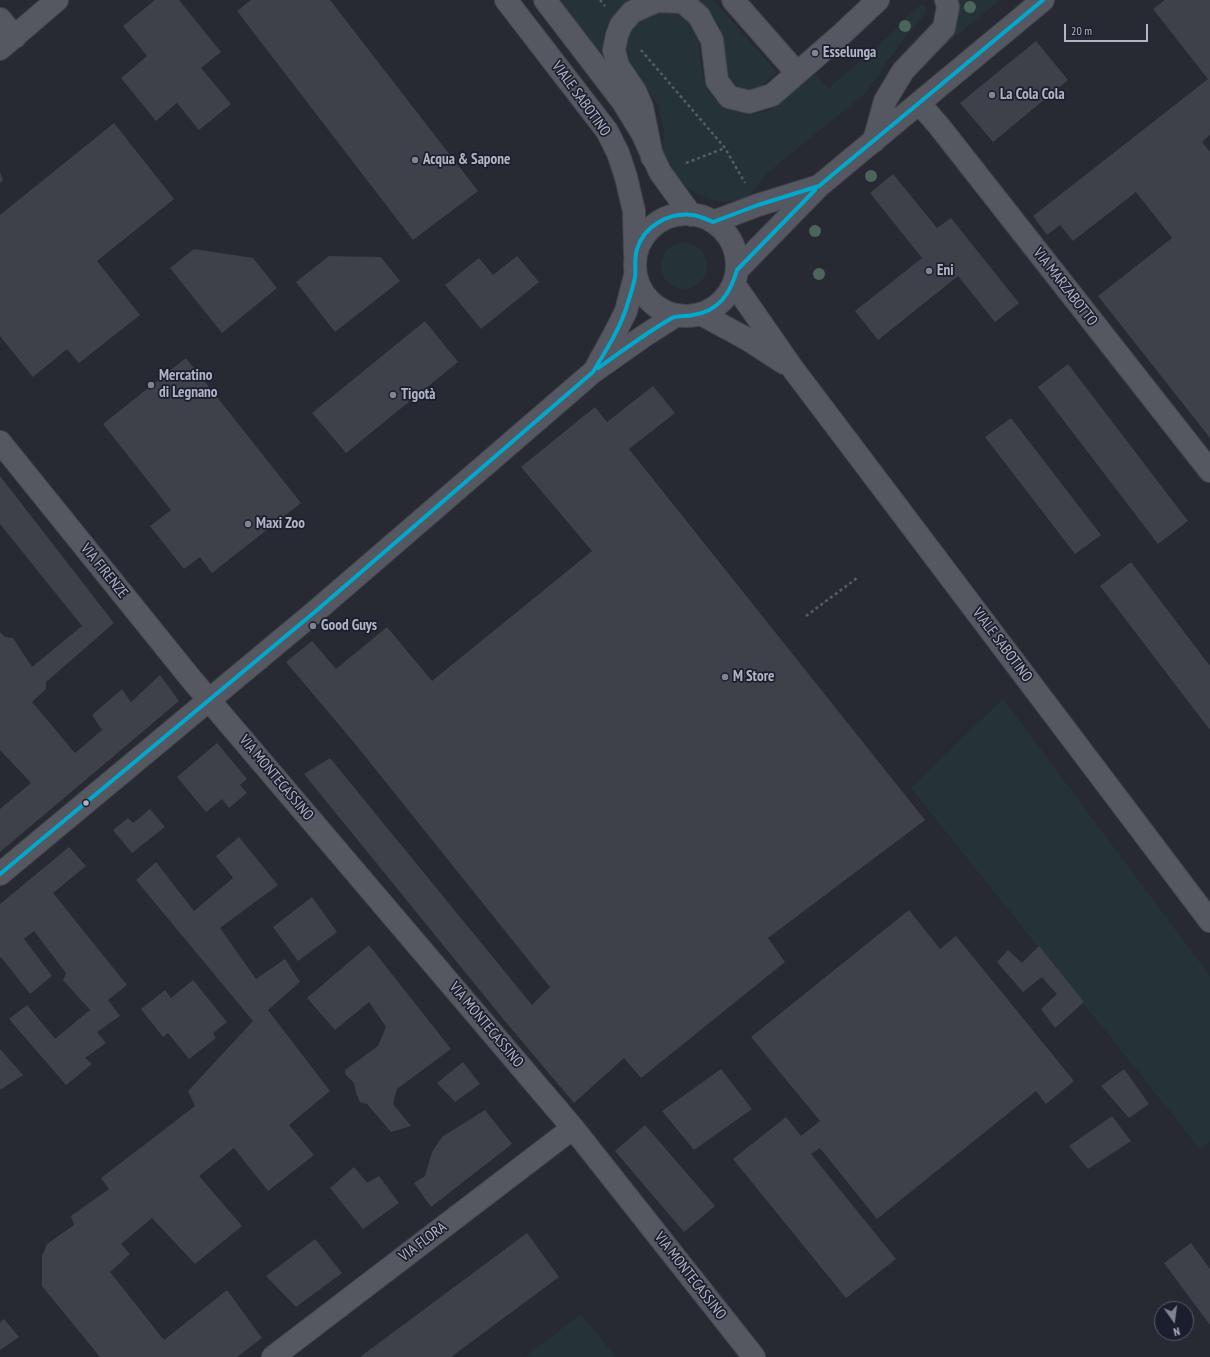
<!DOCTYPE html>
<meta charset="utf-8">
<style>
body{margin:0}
#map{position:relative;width:1210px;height:1357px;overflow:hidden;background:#272a33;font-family:"PT Sans Narrow",sans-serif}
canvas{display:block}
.north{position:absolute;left:1154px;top:1301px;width:40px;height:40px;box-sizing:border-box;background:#1b1f2d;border:1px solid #575b6a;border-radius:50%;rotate:166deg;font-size:11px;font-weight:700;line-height:16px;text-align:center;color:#b0b4c5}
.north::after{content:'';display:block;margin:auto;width:14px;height:18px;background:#808492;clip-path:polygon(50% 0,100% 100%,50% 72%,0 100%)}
.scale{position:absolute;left:1064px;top:24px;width:84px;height:18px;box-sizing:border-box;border:2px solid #b0b4c5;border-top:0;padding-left:5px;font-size:12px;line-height:14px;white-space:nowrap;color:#b0b4c5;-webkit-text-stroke:3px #1b1f2d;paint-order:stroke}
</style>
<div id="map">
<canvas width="1210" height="1357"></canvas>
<div class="north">N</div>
<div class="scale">20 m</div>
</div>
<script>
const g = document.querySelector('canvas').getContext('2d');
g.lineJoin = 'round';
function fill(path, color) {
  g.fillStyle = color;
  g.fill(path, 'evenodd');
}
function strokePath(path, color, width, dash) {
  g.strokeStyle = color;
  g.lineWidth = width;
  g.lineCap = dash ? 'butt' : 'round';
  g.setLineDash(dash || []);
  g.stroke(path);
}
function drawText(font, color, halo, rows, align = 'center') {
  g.font = font + ' "PT Sans Narrow",sans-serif';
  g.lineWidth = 3.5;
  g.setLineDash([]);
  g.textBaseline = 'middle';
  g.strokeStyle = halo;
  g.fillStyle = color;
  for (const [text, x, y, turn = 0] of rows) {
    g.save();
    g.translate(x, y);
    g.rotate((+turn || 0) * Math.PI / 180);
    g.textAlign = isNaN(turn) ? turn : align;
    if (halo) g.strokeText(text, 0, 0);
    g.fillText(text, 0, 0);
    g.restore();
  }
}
const green = new Path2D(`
 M558 0H629C623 3 620 8 616 13 601 31 602 39 605 61Z
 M697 0H713L777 72 759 89 741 90 729 76 719 25 703 3Z
 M957 0H1000L918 67 956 25 959 6Z
 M924 4 927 11 898 46 866 93 766 174 746 200 722 202 697 194 674 178 663 150 664 129 658 105 629 63 626 44 635 21 657 10H678L693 22 699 39 701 66 707 90 724 108 747 115 771 110 815 74 829 88 891 34 914 9Z
 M661 266a23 23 0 1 1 46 0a23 23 0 1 1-46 0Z
 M1003 699 1210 976V1141L1200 1149 911 788Z
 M581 1314 616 1357H525Z`);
const building = new Path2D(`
 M155 0H179L221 52 201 68 231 104 199 130 177 103 156 121 121 78 147 56 123 26Z
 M251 0H330L478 191 413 240 237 11Z
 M1165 0H1210V135L1202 142 1210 152V438L1098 296 1172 238 1136 192 1073 241 1060 225 1047 235 1033 216 1208 79 1153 9Z
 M1036 41 1068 80 993 142 960 103Z
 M114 123 174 199 97 261 140 315 79 363 67 349 33 377 0 336V215Z
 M0 172 3 180 0 183Z
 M893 174 937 228 951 218 1019 303 995 322 958 276 878 340 855 311 922 258 870 193Z
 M194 249 253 258 277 288 222 333 170 268Z
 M329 256 381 257 400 281 335 332 296 282Z
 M517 256 539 282 481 329 445 285 479 258 493 275Z
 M425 321 458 362 346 453 312 413Z
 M186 358 301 503 212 573 200 557 184 569 150 526 171 510 103 424Z
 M1068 364 1188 521 1158 544 1038 387Z
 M653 386 675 413 629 449 925 820 768 938 785 962 641 1078 624 1058 574 1103 504 1020 304 774 330 758 532 1005 550 987 356 745 286 662 312 641 336 669 387 627 432 681 592 551 521 467 595 407 607 422Z
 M1011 418 1101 535 1075 554 985 437Z
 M0 476 114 623 46 682V689L32 702 75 753 102 730 92 715 122 689 131 702 160 675 179 701 0 852V809L31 783 0 750V632L5 637 13 638 32 667 82 626 0 524Z
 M1131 562 1210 666V730L1100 586Z
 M217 743 247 779 240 785 247 793 229 808 222 799 206 812 177 777Z
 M150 809 165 827 132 853 113 830 128 818 133 823Z
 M239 837 278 885 220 928 256 979 285 959 300 982 268 1010 330 1091 289 1125 314 1155 268 1191 234 1148 199 1176 242 1226 195 1264 152 1218 121 1244 130 1254 110 1272 164 1340 227 1290 262 1338 237 1357H100L42 1286V1256L47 1244 74 1225 71 1216 109 1189 101 1178 195 1106 188 1091 253 1021 136 880 156 862 194 911 233 878 216 856Z
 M69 847 86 866 53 893 127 985 108 1000 120 1016 97 1032 106 1043 85 1058 92 1064 66 1085 9 1019 27 1005 55 1039 90 1010 63 980 66 973 34 931 24 939 52 976 30 994 1 957 0 958V904Z
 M312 897 337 932 298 961 273 927Z
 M909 910 940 949 956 936 1074 1081 1046 1104 1036 1091 877 1219 820 1148 811 1154 896 1259 846 1298 733 1159 786 1117 801 1136 820 1121 751 1037Z
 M369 945 451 1049 397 1089 393 1104 411 1126 391 1132 367 1104 360 1102 356 1093 354 1083 346 1075 345 1070 378 1046 386 1027 369 1002 335 1030 307 998Z
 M1039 946 1084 1002 1055 1028 1041 1009 1057 994 1046 982 1042 977 1023 992 997 962 1008 950 1022 963Z
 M193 980 227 1022 213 1033 216 1038 189 1059 168 1033 163 1037 141 1009 165 990 171 998Z
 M0 1049 23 1075 0 1090Z
 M463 1062 480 1084 455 1102 437 1083Z
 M721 1069 752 1109 694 1150 662 1111Z
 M1124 1069 1149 1104 1129 1118 1101 1086Z
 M485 1110 512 1144 431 1207 414 1183 425 1176 432 1152 442 1137Z
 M1112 1116 1131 1141 1088 1169 1069 1146Z
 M645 1125 715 1206 684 1232 615 1151Z
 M354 1167 367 1183 379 1176 399 1203 363 1229 330 1188Z
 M527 1233 559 1277 451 1357H360Z
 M315 1239 342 1273 296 1307 266 1276Z
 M1191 1243 1210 1269V1325L1164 1263Z
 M4 1319 19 1337 0 1350V1323Z`);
const path = new Path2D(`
 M600 0 605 6
 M641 50 725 148 745 183
 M686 163 725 148
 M806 616 857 578`);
const minor = new Path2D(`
 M506 0 607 131 618 153 626 177 634 211 635 254
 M545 0 623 102 642 133 660 172 691 215
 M733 0 797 73
 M0 19 15 37
 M0 49 57 0
 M919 103 939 126 1210 471
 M874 141 885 101 903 71 944 28 948 7 946 0
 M652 157 642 107 635 91 618 66 614 50 617 35 621 25 632 12 657 1 683 2 699 16 712 40 717 81 729 97 749 102 772 95 843 33 878 0
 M635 265a51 51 0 1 1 102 0a51 51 0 1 1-102 0Z
 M713 222 758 205 816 187
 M737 270 819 186 1043 0
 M734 284 793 369 1210 921
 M701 314 747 339 784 363
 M597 366 615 333 626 311 635 276
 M0 442 192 680 573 1128 754 1357
 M0 874 316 611 593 372 644 336 677 315
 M273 1357 573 1128`);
const bus1 = new Path2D(`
 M598 368C622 351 646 333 672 318 679 315 686 317 693 315 719 311 730 294 737 270L815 190
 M0 874 316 611 593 372C605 352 618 332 626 309 629 299 633 288 635 277 636 268 634 258 637 249 644 226 669 212 693 215 700 216 706 219 713 222L758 205 819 186 1043 0`);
const trees = [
 [970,7],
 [905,26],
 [871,176],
 [815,231],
 [819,274]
];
const markers = [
 [815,53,4,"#808492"],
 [992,95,4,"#808492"],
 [415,160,4,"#808492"],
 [929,271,4,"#808492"],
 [151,385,4,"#808492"],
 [393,395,4,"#808492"],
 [248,524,4,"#808492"],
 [313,626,4,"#808492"],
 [725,677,4,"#808492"],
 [86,803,3.5,"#b0b4c5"]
];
const poiNames = [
 ["Esselunga",823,53],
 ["La Cola Cola",1000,95],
 ["Acqua & Sapone",423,160],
 ["Eni",937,271],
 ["Mercatino",159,376],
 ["di Legnano",159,393],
 ["Tigotà",401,395],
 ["Maxi Zoo",256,524],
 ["Good Guys",321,626],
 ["M Store",733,677]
];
const streetNames = [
 ["VIALE SABOTINO",581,99,54],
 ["VIA MARZABOTTO",1065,287,52],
 ["VIA FIRENZE",104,571,51],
 ["VIALE SABOTINO",1002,645,53],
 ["VIA MONTECASSINO",276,778,50],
 ["VIA MONTECASSINO",486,1025,50],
 ["VIA FLORA",423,1242,-37],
 ["VIA MONTECASSINO",690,1276,52]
];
fill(green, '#253339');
fill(building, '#3e414a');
strokePath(minor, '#43454c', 24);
strokePath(path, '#595c65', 2.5, [3, 3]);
strokePath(minor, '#565861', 22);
strokePath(bus1, '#00a9ce', 4);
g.fillStyle = '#4b655b';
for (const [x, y] of trees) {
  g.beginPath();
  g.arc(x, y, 6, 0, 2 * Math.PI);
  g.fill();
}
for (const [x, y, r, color] of markers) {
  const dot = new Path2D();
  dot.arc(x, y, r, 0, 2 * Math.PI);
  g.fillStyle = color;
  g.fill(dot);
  strokePath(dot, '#1b1f2d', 1.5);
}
drawText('bold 15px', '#b0b4c5', '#1b1f2d', poiNames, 'left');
drawText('15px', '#b0b4c5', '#1b1f2d', streetNames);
</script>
